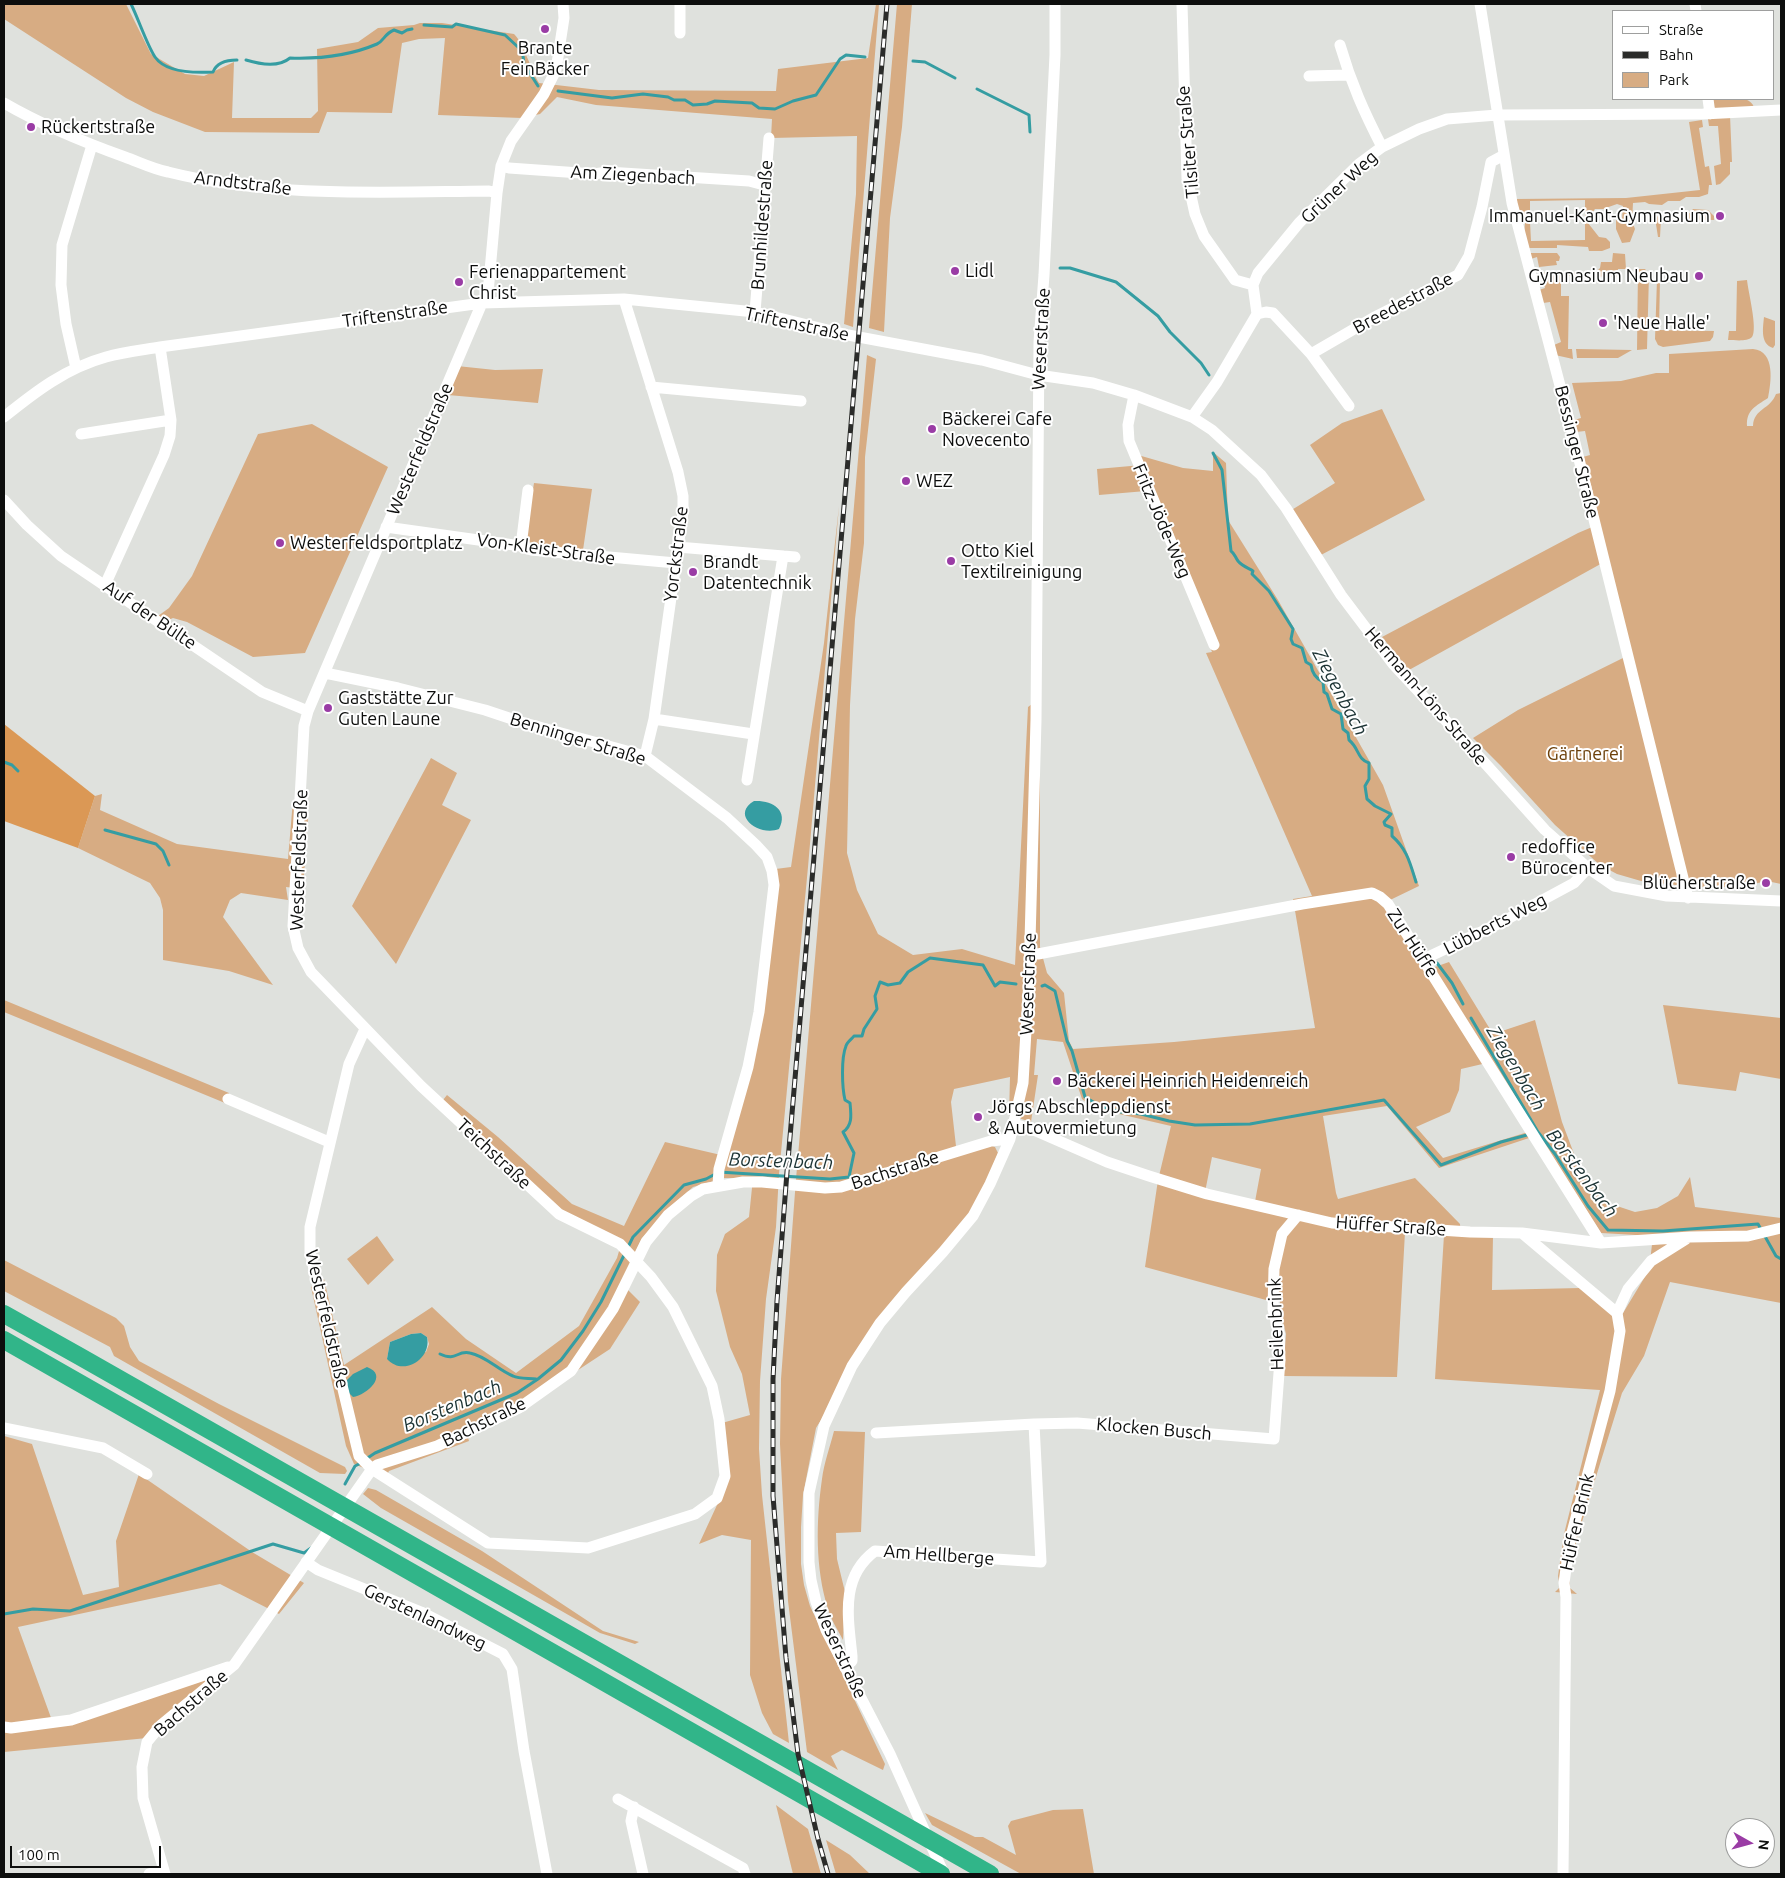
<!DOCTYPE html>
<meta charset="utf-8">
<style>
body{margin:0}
#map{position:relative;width:1785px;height:1878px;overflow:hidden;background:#dfe1dd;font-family:Ubuntu,sans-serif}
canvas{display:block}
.frame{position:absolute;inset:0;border:5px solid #0d0e0d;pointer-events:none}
.legend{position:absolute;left:1612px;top:10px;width:162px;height:90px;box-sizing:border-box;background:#fff;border:1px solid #9e9f9e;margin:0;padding:6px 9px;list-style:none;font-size:15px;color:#0d0e0d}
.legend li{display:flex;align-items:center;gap:10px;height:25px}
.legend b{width:25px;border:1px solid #9e9f9e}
.north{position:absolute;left:1725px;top:1818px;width:50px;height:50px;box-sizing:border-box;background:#fff;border:1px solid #9e9f9e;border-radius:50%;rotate:97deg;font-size:14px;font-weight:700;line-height:20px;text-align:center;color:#0d0e0d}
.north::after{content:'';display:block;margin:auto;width:18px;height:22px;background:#9a3ca5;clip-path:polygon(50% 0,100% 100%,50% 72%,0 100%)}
.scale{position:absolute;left:10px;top:1846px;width:151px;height:22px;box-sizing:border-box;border:2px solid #0d0e0d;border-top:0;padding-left:6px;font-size:15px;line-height:18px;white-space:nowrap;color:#0d0e0d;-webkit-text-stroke:4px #fff;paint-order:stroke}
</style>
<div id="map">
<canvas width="1785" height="1878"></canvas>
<div class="frame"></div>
<ul class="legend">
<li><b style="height:6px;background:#fff"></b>Straße</li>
<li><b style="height:6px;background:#2b2c2a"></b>Bahn</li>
<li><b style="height:14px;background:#d7ac83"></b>Park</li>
</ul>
<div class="north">N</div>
<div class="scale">100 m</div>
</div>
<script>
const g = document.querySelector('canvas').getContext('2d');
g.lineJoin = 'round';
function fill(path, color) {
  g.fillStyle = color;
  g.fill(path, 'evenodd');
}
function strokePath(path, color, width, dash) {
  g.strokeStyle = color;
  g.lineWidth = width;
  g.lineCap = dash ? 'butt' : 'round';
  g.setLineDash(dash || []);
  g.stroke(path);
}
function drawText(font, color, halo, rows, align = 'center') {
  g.font = font + ' Ubuntu,sans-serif';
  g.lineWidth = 4;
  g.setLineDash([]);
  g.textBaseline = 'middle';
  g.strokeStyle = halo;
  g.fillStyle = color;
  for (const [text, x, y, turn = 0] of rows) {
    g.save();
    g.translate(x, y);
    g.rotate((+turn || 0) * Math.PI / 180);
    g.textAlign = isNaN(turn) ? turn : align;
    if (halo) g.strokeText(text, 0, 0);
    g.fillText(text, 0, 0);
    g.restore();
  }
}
const green = new Path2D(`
 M4 4H126L151 54 185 74 204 76 234 62 232 118H311L318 111 317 49 358 42 378 28 414 25 420 23H442L514 34C524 44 530 68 539 83L599 90 776 91 778 69 868 58 876 4H879L853 327 844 324 856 194 857 136 771 138 772 119 596 105 557 97 540 114 522 118 438 115 445 38 419 39 402 43 392 113 327 112 319 133 205 132 153 112 126 98 4 19Z
 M897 4H912L902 127 890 218 884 332 869 328Z
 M1711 99C1723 99 1749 93 1754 107L1712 109Z
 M1730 115 1732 162H1730V174L1720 184 1716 185 1714 166 1721 164 1718 126H1709L1708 119Z
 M1702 120 1703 127 1699 128 1705 167 1709 166 1712 185H1709L1708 194 1699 197H1686L1680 201H1668L1662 205 1649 204 1645 202 1633 203 1632 221 1635 229 1630 242 1622 243 1616 229V220H1622L1623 206 1617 204 1603 209H1595L1588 218H1585V200L1530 201V218L1519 219 1514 199 1626 198 1700 190 1689 122Z
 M1693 209 1708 210 1714 216V220L1661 219 1660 237H1658L1655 218 1660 215 1673 216 1676 213H1690Z
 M1530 222 1531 241 1585 240V223H1588L1599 237 1606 238 1610 242V248L1602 251H1589L1588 247 1557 245V248H1527L1524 236 1525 223Z
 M1528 253H1557L1560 257 1559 261H1556L1557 265 1539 267 1537 257 1531 259Z
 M1613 253 1625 254 1626 269H1618L1617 277 1569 276V272L1595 273 1600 268 1601 262H1612Z
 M1638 269H1645L1649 274 1647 349 1637 350Z
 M1558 271 1563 272V276H1561V296H1569L1568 349H1572L1573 359 1555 355 1554 345 1561 342 1550 302 1543 303 1539 290 1545 288 1541 273Z
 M1657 279H1660L1659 330 1714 331 1713 337 1710 341 1663 347 1658 345 1655 339Z
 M1747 280C1748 291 1758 329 1752 337 1747 342 1735 340 1728 340L1729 331H1736L1737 281Z
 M1764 317 1775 321V345L1773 348C1760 344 1763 328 1764 317Z
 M1576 349 1632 350 1618 358H1577Z
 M1753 349C1776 351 1771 383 1768 398 1756 406 1746 410 1747 426H1753C1754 408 1770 410 1776 394L1781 393V884L1767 881 1740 887H1693L1641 881 1617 874 1600 865 1555 825 1501 766 1473 738 1518 710 1629 655 1606 561 1409 670 1382 637 1578 533 1597 525 1583 457 1590 455 1585 431 1576 432 1574 420 1581 418 1572 383 1621 381 1656 373H1669V354Z
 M867 355 876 359 865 457 864 543 855 619 850 705 847 853 857 890 878 934 913 955 962 949 1015 965 1028 707 1040 698V947L1047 973 1064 993 1069 1041 1073 1049 1174 1042 1315 1028 1293 899 1312 896 1206 653 1212 652 1146 491 1099 495 1097 469 1142 465 1138 455 1183 468 1213 471V452L1226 463 1228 520 1278 600 1383 785 1419 886 1388 901 1432 968 1449 962 1493 1034 1535 1020 1562 1122 1579 1167 1605 1202 1635 1212 1657 1208 1678 1196 1690 1177 1695 1207 1781 1218V1303L1670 1282 1644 1356 1622 1393 1577 1538 1569 1577 1570 1588 1577 1594 1555 1592 1560 1587 1558 1576 1564 1534 1600 1390 1435 1379 1444 1235 1405 1232 1397 1377 1283 1376 1286 1334 1280 1310V1300H1266L1145 1267 1158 1180 1171 1126 1093 1108 1082 1099 1063 1042 1037 1039 1034 1075H1038L1031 1122 1009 1115 1010 1077 954 1089 951 1102 957 1155 989 1145 995 1147 998 1153 973 1216 906 1292 853 1368 816 1428 803 1495 801 1527V1564L804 1585 810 1606 885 1764 883 1770 842 1750 831 1756 838 1770 807 1752 788 1601 780 1444 781 1379 796 1179ZM1491 1062 1601 1233 1653 1236 1649 1270 1620 1318 1580 1288 1492 1290 1493 1236 1461 1235 1460 1224 1415 1178 1338 1199 1336 1193 1323 1116 1387 1106 1439 1168 1532 1137 1528 1132 1443 1158 1416 1127 1450 1112 1459 1090 1461 1069ZM1212 1157 1261 1169 1254 1207 1205 1192Z
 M457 366 495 370 543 369 538 403 448 395Z
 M1382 409 1425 500 1319 556 1290 511 1335 483 1310 445 1342 423Z
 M312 424 388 467 305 653 253 657 187 622 173 618 166 621 158 616 169 608 192 576 258 434Z
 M534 483 592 489 583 550 533 545 529 541 526 534Z
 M839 506 808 867 779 1174 776 1227 766 1299 760 1381 759 1449 762 1495 789 1743 773 1734 762 1713 750 1675 751 1540 722 1535 699 1544 717 1505 727 1478 722 1423 750 1415 742 1374 730 1347 716 1291 717 1255 725 1234 749 1217 753 1178H724L693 1187 666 1211 642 1238 621 1283 640 1302 610 1349 575 1372 518 1405 466 1430 469 1441 389 1471 386 1477 354 1464 346 1446 311 1287 324 1279 344 1365 432 1307 466 1339 516 1373 579 1326 617 1258 622 1241 557 1218 443 1100 447 1095 498 1137 572 1204 624 1226 665 1142 721 1155 751 1043 771 886 768 870 791 867 824 643ZM421 1333 427 1337 429 1344 426 1352 387 1359 390 1342 411 1334Z
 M431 758 457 773 442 805 471 820 396 964 352 906Z
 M102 794 100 810 177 844 288 859 293 800 308 819 303 889 286 887 288 900 241 893 230 900 223 917 273 985 229 971 163 960V910L160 898 150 883 78 848 95 796Z
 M4 1000 229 1093 225 1103 4 1012Z
 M1663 1005 1781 1018V1079L1740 1072 1736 1091 1678 1084Z
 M377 1236 394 1260 368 1285 347 1259Z
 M4 1260 116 1318 124 1326 130 1347 139 1361 219 1404 345 1467 347 1471 345 1474 320 1473 114 1356 110 1347 4 1291Z
 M834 1431 865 1432 861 1532 836 1533 837 1559 845 1592 843 1640C838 1630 831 1620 828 1609 815 1568 816 1521 822 1479 824 1463 830 1447 834 1431Z
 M4 1436 32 1444 83 1595 119 1587 116 1541 139 1474 252 1552 304 1583 279 1614 220 1584 18 1627 54 1726 227 1671 147 1738 4 1752Z
 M368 1488 376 1490 482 1551 603 1631 639 1642 635 1644 600 1633 381 1508 363 1494Z
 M776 1805 808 1829 821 1874H793Z
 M1083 1809 1094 1874H1021L932 1825 925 1813 975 1837H983L1016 1855 1008 1826 1011 1821 1053 1810Z
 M826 1840 850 1855 870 1874H836Z`);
const forest = new Path2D(`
 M4 724 95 796 78 848 4 821Z`);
const water = new Path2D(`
 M754 801C772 800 789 810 779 829 759 837 730 815 754 801Z
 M421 1333 427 1337C432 1359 403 1377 387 1359L390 1342 411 1334Z
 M367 1367C389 1375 367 1395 353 1397L349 1393 346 1381 353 1374Z`);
const stream = new Path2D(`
 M131 4C138 18 147 45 155 57 166 73 196 73 213 72 217 62 227 60 237 60
 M424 25 452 27 456 24 505 35 519 48 523 56 524 64 538 86
 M246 60C259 64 278 68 290 58 319 59 349 56 377 44 384 41 384 34 394 30L402 33 407 30 412 29
 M913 61 925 62 955 78
 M977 89 1029 115 1030 132
 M558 91 612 98 643 94 668 97 674 100H685L693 105 707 104 715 101 752 103 759 108 775 109 793 101 816 95 840 59 846 55 865 57
 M1060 268H1070L1116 282 1158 316 1170 332 1201 363 1209 375
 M1213 453 1222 470 1231 551C1235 554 1235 557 1238 561 1242 566 1248 568 1253 571L1252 574 1269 591 1293 629 1291 639 1293 644 1302 648 1306 662 1311 665C1312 673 1315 678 1323 682L1324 692 1327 694 1332 709 1341 714 1343 729 1348 733 1349 740C1359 748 1357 759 1369 763V779L1365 786 1367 799 1375 806 1391 814 1384 822 1385 825 1392 828V836C1407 849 1410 863 1416 882
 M4 762 12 765 18 771
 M105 830 156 844 163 851 169 865
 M1437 963 1452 983 1463 1004
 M1042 986 1045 985 1055 991 1067 1041 1072 1051 1085 1097 1100 1106 1121 1112 1141 1114 1169 1121 1195 1125 1250 1124 1384 1100 1441 1165 1501 1142 1538 1132 1555 1154 1588 1206 1608 1230 1663 1231 1758 1224 1776 1256 1781 1259
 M1471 1018 1538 1132
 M440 1354C457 1362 456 1350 470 1353 486 1356 498 1370 513 1376 519 1379 529 1378 536 1379
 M366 1459 375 1453 517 1393 538 1379 561 1360 583 1331 601 1302 633 1237 684 1185 706 1179 719 1172 830 1179 849 1177 854 1153 843 1132C853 1125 851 1114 850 1103L845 1100C842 1087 841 1058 846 1046 847 1042 852 1039 854 1036H862L864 1029 877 1009 875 996 880 982 888 985 900 983 908 972 930 958 983 965 995 986 1000 982 1016 984
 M345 1484 355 1466 361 1463
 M4 1614 33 1609 70 1611 273 1544 304 1553 311 1548`);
const minor = new Path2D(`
 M680 4V33
 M1182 4 1187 178 1195 214 1204 236 1235 280 1253 285
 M1480 4 1512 203 1573 435 1688 898
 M1695 4 1696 11
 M1340 45C1351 83 1364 112 1382 147
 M1309 76 1348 75
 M1708 99 1710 114
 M4 103C42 125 83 142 125 157 139 162 153 169 168 172 271 198 383 192 489 191L497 193
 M501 166 509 168 594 174 607 172 749 181 764 185
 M624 299 678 472 683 496V512L654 719 645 756
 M755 312 769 138
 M1257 314 1266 312 1273 313 1311 354 1349 406
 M1311 354 1373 318 1458 275 1469 256 1482 207 1491 162 1504 155
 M76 368 66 324 61 285 62 245 92 145
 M651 387 801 401
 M1134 395 1128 425 1129 441 1214 645
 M4 417C35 392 66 368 106 357 123 352 142 350 160 347L482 303 624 299 755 312 848 335 982 360 1038 375 1093 383 1134 395 1192 417 1212 430 1261 475 1286 508 1341 595 1393 664 1474 751 1545 830 1588 868 1614 886 1667 896 1781 901
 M1192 417 1217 382 1257 314 1253 285 1258 273 1299 223 1359 164 1382 147 1419 129 1447 119 1497 115 1703 114 1781 110
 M81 434 171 420
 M4 500 27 525 61 556 262 692 308 711
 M386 527 521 546 531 550 676 563
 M521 546 528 490
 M678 547 795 557
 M105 585 164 455 170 436 171 420 160 347
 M325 673 398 688 485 710 521 722 645 756 727 818 756 845 767 857 772 871 774 885 759 1012 748 1067 719 1169 718 1185
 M654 719 753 734
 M747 780 783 556
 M1030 953 1038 954 1302 904 1372 893 1380 897 1388 904 1601 1243
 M1424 959 1500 923 1574 883 1588 868
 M365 1029 349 1064 310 1227V1252L359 1456 372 1469 488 1543 588 1548 695 1514 717 1498 725 1476 719 1419 712 1386 673 1307 651 1277 620 1244 559 1214 421 1086 311 972 298 948 293 926 304 726 308 711 482 303 488 293 497 193 501 166 511 141 544 94 556 70 564 18 563 4
 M228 1099 329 1142
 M1014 1124 1036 1131 1107 1162 1149 1176 1207 1194 1332 1223 1470 1232 1522 1233 1601 1243 1690 1237 1748 1236 1781 1228
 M1522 1233 1617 1313
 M4 1428 103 1448 147 1474
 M876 1433 1034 1424
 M306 1562 318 1570 421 1612 503 1654 512 1669 524 1751 547 1874
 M845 1667 852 1661V1656C848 1617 840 1577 875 1551L1041 1562 1034 1424 1077 1423 1274 1439 1280 1360 1279 1334 1273 1309 1274 1269 1282 1234 1298 1215
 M4 1727 11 1728 71 1720 228 1667
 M618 1799 743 1868 745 1874
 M634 1807 631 1821 643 1874
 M149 1874 164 1871
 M165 1874 143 1798 142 1767 147 1742 161 1725 234 1665 372 1469 377 1465 437 1446 519 1408 571 1371 613 1309 646 1242 668 1215 691 1196 703 1189 743 1182H762L825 1188 841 1187 991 1141 1010 1139
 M944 1874 890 1754 826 1630 816 1602 811 1580 809 1562V1493L824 1426 852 1366 880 1323 906 1292 943 1252 973 1216 990 1184 1010 1139 1023 1083 1029 978 1036 720 1039 342 1044 275 1055 55V4
 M1563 1874 1566 1597 1564 1583 1570 1540 1610 1391 1620 1331 1617 1313 1628 1289 1651 1261 1686 1239`);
const highway = new Path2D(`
 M4 1314 79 1356 990 1874
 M4 1340 941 1874`);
const rail = new Path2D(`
 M828 1874 818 1839 798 1754 786 1658 773 1496V1379L777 1301 787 1172 887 4`);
const markers = [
 [545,29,5,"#9a3ca5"],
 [31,127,5,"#9a3ca5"],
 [1720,216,5,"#9a3ca5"],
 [955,271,5,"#9a3ca5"],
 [1699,276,5,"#9a3ca5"],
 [459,282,5,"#9a3ca5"],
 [1603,323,5,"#9a3ca5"],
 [932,429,5,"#9a3ca5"],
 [906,481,5,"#9a3ca5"],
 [280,543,5,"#9a3ca5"],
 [951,561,5,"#9a3ca5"],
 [693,572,5,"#9a3ca5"],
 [328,708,5,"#9a3ca5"],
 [1511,857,5,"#9a3ca5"],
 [1766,883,5,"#9a3ca5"],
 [1057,1081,5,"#9a3ca5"],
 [978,1117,5,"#9a3ca5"]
];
const poiNames = [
 ["Brante",545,48,"center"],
 ["FeinBäcker",545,69,"center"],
 ["Rückertstraße",41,127],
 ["Immanuel-Kant-Gymnasium",1710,216,"right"],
 ["Lidl",965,271],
 ["Ferienappartement",469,272],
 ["Christ",469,293],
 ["Gymnasium Neubau",1689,276,"right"],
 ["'Neue Halle'",1613,323],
 ["Bäckerei Cafe",942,419],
 ["Novecento",942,440],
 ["WEZ",916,481],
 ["Westerfeldsportplatz",290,543],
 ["Otto Kiel",961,551],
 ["Textilreinigung",961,572],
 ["Brandt",703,562],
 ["Datentechnik",703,583],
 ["Gaststätte Zur",338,698],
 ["Guten Laune",338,719],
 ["redoffice",1521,847],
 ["Bürocenter",1521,868],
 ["Blücherstraße",1756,883,"right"],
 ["Bäckerei Heinrich Heidenreich",1067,1081],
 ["Jörgs Abschleppdienst",988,1107],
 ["& Autovermietung",988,1128]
];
const streetNames = [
 ["Tilsiter Straße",1188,142,-95],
 ["Am Ziegenbach",633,175,3],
 ["Arndtstraße",243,183,7],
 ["Grüner Weg",1339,187,-43],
 ["Brunhildestraße",762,225,-86],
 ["Breedestraße",1403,303,-28],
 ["Triftenstraße",395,314,-8],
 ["Triftenstraße",797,324,12],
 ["Weserstraße",1041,339,-87],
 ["Westerfeldstraße",420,449,-67],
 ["Bessinger Straße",1577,452,76],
 ["Fritz-Jöde-Weg",1162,521,67],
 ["Von-Kleist-Straße",546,549,8],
 ["Yorckstraße",676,554,-83],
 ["Auf der Bülte",150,615,34],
 ["Hermann-Löns-Straße",1426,696,49],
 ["Benninger Straße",578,739,17],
 ["Westerfeldstraße",299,860,-88],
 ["Lübberts Weg",1495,924,-27],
 ["Zur Hüffe",1413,943,57],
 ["Weserstraße",1028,984,-88],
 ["Teichstraße",494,1154,43],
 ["Bachstraße",895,1170,-18],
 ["Hüffer Straße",1391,1226,4],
 ["Westerfeldstraße",327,1319,77],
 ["Heilenbrink",1276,1324,-92],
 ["Bachstraße",484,1422,-26],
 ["Klocken Busch",1154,1429,5],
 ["Hüffer Brink",1577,1522,-77],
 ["Am Hellberge",939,1555,4],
 ["Gerstenlandweg",425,1617,25],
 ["Weserstraße",840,1651,65],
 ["Bachstraße",191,1703,-41]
];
const parkNames = [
 ["Gärtnerei",1585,754]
];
const waterNames = [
 ["Ziegenbach",1340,692,62],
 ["Ziegenbach",1516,1068,59],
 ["Borstenbach",781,1161,2],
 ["Borstenbach",1582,1173,53],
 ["Borstenbach",452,1406,-23]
];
fill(green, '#d7ac83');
fill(forest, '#db9855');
fill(water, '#359da2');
strokePath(stream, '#359da2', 3);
strokePath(minor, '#fff', 11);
strokePath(highway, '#31b589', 18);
strokePath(rail, '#2b2c2a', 5);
strokePath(rail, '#fff', 3, [9]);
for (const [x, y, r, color] of markers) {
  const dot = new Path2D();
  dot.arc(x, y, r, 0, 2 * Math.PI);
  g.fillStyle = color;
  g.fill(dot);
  strokePath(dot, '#fff', 2);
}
drawText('18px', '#0d0e0d', '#fff', poiNames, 'left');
drawText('18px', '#0d0e0d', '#fff', streetNames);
drawText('18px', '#6c400a', '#fff', parkNames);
drawText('italic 19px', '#1c3334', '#fff', waterNames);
</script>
